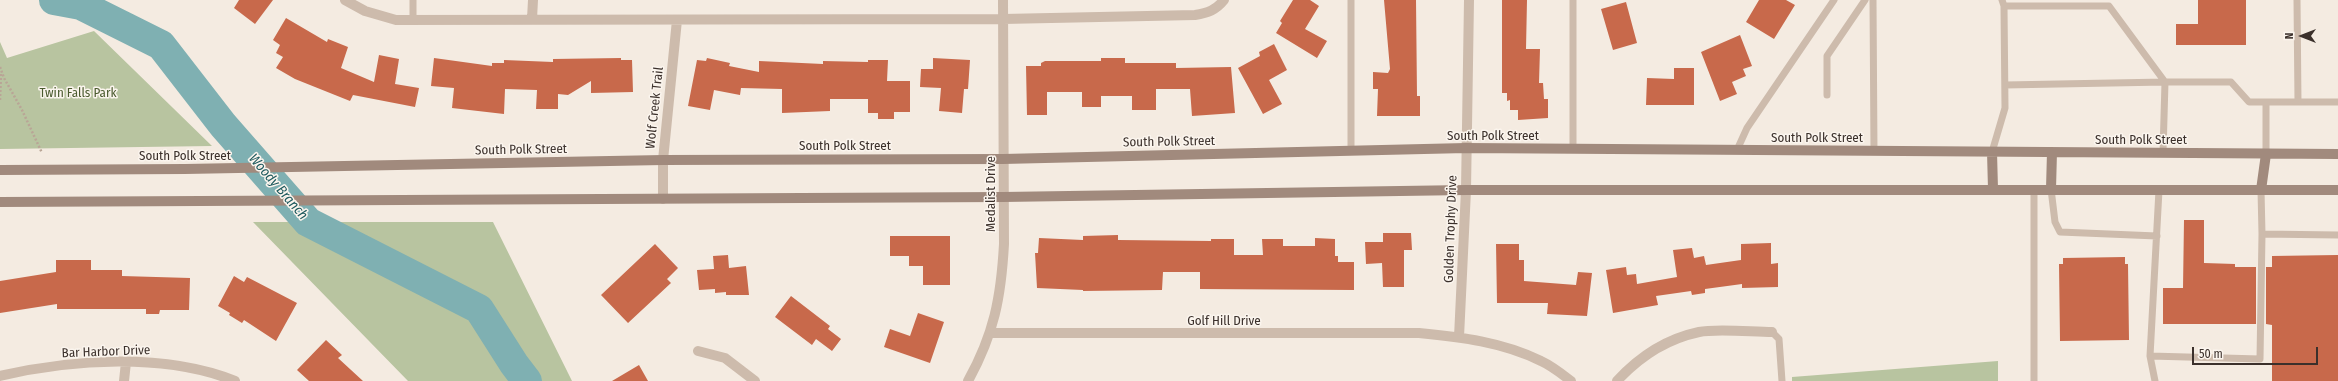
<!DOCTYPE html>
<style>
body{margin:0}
#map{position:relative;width:2338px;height:381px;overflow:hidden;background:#f4ebe1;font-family:"Fira Sans Condensed",sans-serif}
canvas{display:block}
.north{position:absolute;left:2282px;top:16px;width:40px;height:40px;-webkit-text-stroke:3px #fbf5ee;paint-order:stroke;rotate:270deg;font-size:11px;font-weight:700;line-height:16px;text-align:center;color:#3b302b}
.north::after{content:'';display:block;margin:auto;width:14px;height:18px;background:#3b302b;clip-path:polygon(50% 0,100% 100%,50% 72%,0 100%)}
.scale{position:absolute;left:2192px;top:347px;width:126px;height:18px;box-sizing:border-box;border:2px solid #3b302b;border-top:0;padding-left:5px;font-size:12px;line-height:14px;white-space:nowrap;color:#3b302b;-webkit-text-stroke:3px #fbf5ee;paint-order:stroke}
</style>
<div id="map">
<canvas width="2338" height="381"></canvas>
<div class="north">N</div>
<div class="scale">50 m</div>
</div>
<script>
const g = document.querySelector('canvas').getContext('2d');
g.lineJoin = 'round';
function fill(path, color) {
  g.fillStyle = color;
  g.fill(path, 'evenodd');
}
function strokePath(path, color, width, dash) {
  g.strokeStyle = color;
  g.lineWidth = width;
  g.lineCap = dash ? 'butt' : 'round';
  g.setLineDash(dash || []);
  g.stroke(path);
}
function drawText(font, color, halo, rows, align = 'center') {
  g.font = font + ' "Fira Sans Condensed",sans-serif';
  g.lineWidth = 3;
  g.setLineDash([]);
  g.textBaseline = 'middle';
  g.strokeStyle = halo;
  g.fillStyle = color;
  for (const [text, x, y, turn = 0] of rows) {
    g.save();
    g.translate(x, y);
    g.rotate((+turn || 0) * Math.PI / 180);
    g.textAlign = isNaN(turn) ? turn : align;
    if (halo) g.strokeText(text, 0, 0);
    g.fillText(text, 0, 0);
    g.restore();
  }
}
const green = new Path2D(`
 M94 31 212 146 0 149V42L7 58Z
 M253 222H493L572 381H408Z
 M1998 361V381H1792V377Z`);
const river = new Path2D(`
 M54 0 81 5 161 45 223 125 308 222 479 309 514 364 527 381`);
const building = new Path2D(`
 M239 0H273L255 24 234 8Z
 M1293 0H1310L1319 6 1305 29 1327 41 1317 58 1276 33 1282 23 1280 21Z
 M1384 0H1416L1417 96H1420V116H1377L1378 89H1373V72L1388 73 1390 69Z
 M1502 0H1527L1526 49H1540L1539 83H1543L1544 99H1548V118L1518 120V110H1510V100L1507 101V93H1502Z
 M1759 0H1786L1795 5 1774 39 1746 22Z
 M2198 0H2246V45H2176V24H2198Z
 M1626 2 1637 43 1613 50 1601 9Z
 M286 18 327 42 328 39 348 47 341 68 374 82 379 55 399 59 395 84 419 88 415 107 353 95 350 101 295 79 276 68 283 57 276 53 280 45 273 40Z
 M1740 35 1752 66 1743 69 1746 76 1732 82 1737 94 1720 101 1701 52Z
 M1274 44 1287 70 1269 80 1282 104 1263 114 1238 68 1260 56 1259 52Z
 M434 58 492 66V63H504V60L553 62V59L621 58V60H632L633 92 591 93V81L568 95 558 94V109H536L537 90 505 89 504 114 452 108 454 88 431 86Z
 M707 58 730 63 729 66 759 72V61L823 64V61L868 62V60H888L887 81H910V112H894V119H878V113H868V99H830V111L782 113V89L741 88 740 95 714 90 710 110 688 106 697 60 706 61Z
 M933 58 970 60 968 89H964L962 113 939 111 941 88 920 87 921 69H933Z
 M1101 58H1125V63H1176V68L1231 67 1235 113 1192 116 1190 89H1156V110H1132V96H1101V107H1082V92H1047V115H1027L1026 66H1041V63L1045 61H1101Z
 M1674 68H1694V105H1646L1647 78 1674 79Z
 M2184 220H2204V263L2235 264V267H2256V324H2163V288H2183Z
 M1383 233H1411L1412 250H1404V287H1383L1382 263 1366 264 1365 242H1383Z
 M1118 235V240L1211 241V239H1234V255H1263L1262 239H1283V246H1315V238L1335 239V256H1338V262H1354V290L1200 289V272H1163L1162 290 1083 291V290L1037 288 1035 253H1038L1039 238 1083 240V236Z
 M890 236H950V285H923V266H909V256H890Z
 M1771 243V264L1778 263V287L1742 288V284L1705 289V293L1692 295 1691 291 1656 296 1658 305 1613 313 1606 270 1626 267 1627 275 1636 274 1637 284 1677 277 1673 250 1692 248 1694 258 1704 256 1706 265 1741 260V244Z
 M655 244 678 268 667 279 671 283 628 323 601 295Z
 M1496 244H1519V260H1524V281L1576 285 1578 272 1592 273 1587 316 1547 314 1548 303H1497Z
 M728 255 729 268 746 266 749 295H726V292L715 293V289L699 290 697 270 714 269 713 256Z
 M2338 255V381H2272V325L2266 324V267H2272V256Z
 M2125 257V264H2128L2129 340 2060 341 2059 264H2063V258Z
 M56 260H91V270H122V276L190 278 189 310H160L159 314H146V309H57V304L0 313V281L56 272Z
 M234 276 244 282 247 277 297 303 276 341 244 320 242 323 229 315 230 313 218 306Z
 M791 296 830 326 828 329 841 339 832 351 816 339 812 345 775 317Z
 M918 313 944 322 930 363 884 347 890 329 910 336Z
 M326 340 342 355 338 358 363 381H309L297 370Z
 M639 365 648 381H612Z`);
const path = new Path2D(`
 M0 67 4 78 22 110 42 153
 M0 100 1 74`);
const service = new Path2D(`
 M413 0V20
 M1351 0V151
 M1873 0 1874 151
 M2297 0 2298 102
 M2004 6H2109L2165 82 2005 85
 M1827 95V56L1865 0
 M2266 102V154
 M1573 149V0
 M1737 150 1747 128 1834 0
 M1992 152 2005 108 2004 6 2002 0
 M2163 153 2165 82H2231L2249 102H2338
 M2034 189V381
 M2051 189 2055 222 2060 232 2157 236
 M2261 190 2262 234 2338 235
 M1772 332 1779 339 1782 381
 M2150 356 2260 359 2262 234
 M2155 381 2150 356 2159 190`);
const minor = new Path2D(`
 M345 0 365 11 396 20 1003 19 1195 15C1208 13 1216 10 1224 0
 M532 19 533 0
 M663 199V160L677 20
 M990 333H1419C1460 337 1503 342 1541 361 1552 366 1562 374 1571 381
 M1459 337 1466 190 1469 0
 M698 351 725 358 755 381
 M0 376C72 359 165 353 235 381
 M124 381 126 362
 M968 381C994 334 1001 298 1004 244L1003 0
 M1617 381C1639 357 1666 339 1699 332 1716 328 1753 332 1772 332`);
const secondary = new Path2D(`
 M1992 152 1993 189
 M0 170 185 169 663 160 1003 159 1466 148 2338 154
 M2051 189 2052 152
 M2261 190 2266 154
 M0 202 1003 197 1466 190H2338`);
const parkNames = [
 ["Twin Falls Park",78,93]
];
const streetNames = [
 ["Wolf Creek Trail",655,108,-84],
 ["South Polk Street",1493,136],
 ["South Polk Street",1817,138],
 ["South Polk Street",2141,140],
 ["South Polk Street",1169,142,-1],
 ["South Polk Street",845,146],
 ["South Polk Street",521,150,-1],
 ["South Polk Street",185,156],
 ["Medalist Drive",991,194,-90],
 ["Golden Trophy Drive",1451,229,-88],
 ["Golf Hill Drive",1224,321],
 ["Bar Harbor Drive",106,352,-2]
];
const waterNames = [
 ["Woody Branch",278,187,49]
];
fill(green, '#b8c4a0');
strokePath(river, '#7fb0b2', 30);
fill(building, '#c8694b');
strokePath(path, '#b9a596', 2.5, [2, 2]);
strokePath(service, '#cdbbac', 7);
strokePath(minor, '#cdbbac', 10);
strokePath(secondary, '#a18a7d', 10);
drawText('13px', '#4a5a2e', '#fbf5ee', parkNames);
drawText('13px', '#3b302b', '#fbf5ee', streetNames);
drawText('italic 14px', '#1f5a5e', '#fbf5ee', waterNames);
</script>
